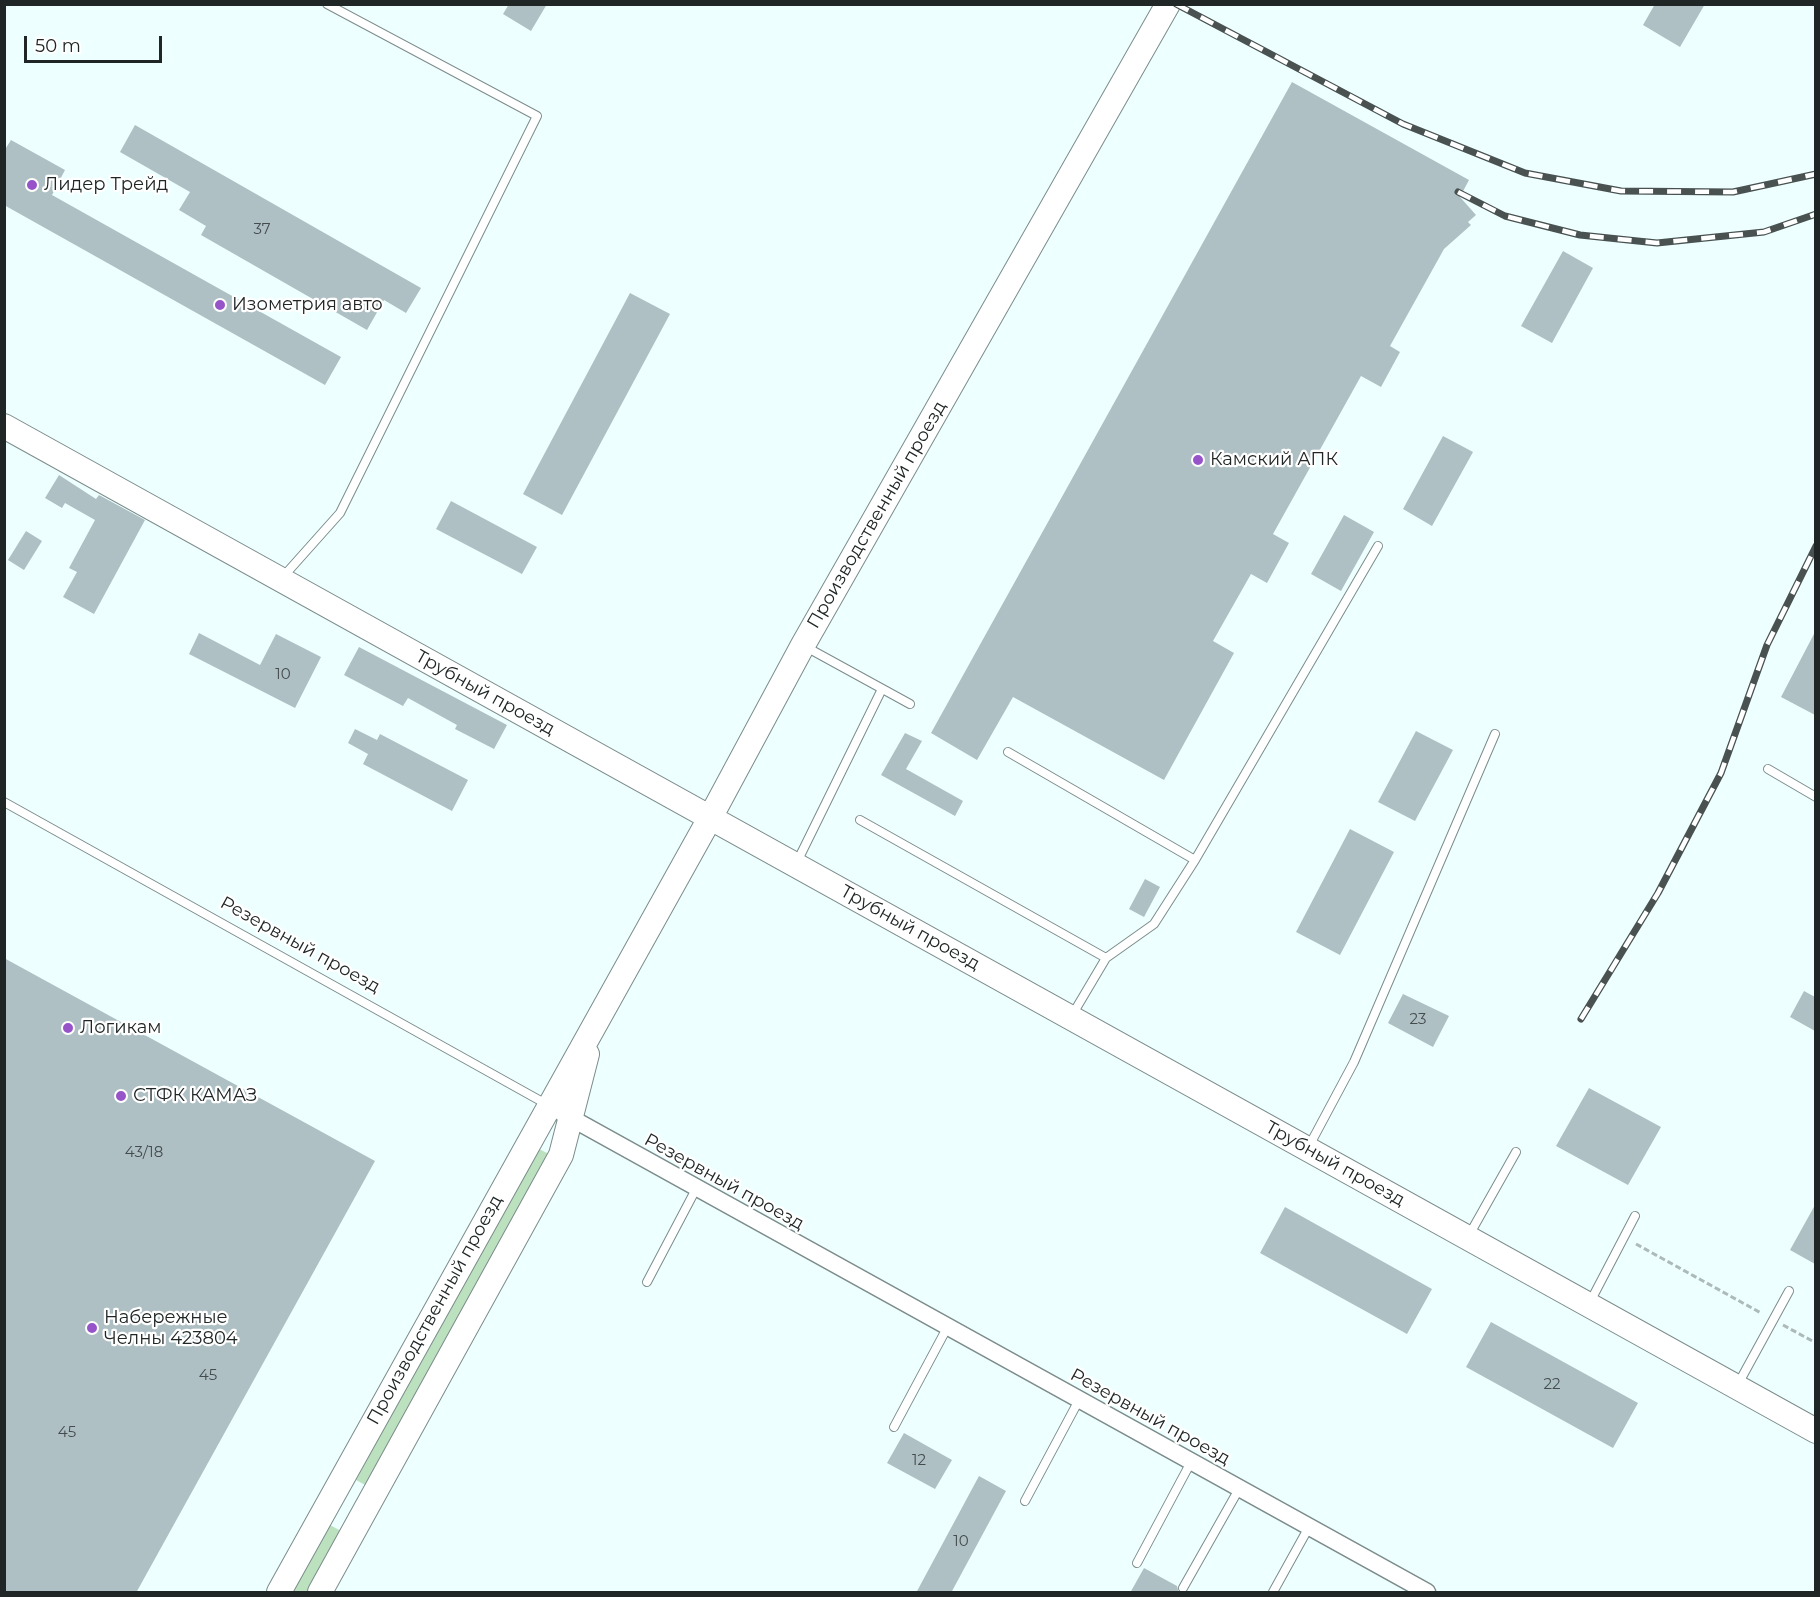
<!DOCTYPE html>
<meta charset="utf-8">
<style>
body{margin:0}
#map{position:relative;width:1820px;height:1597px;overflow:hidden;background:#edfffe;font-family:Montserrat,sans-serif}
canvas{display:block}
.frame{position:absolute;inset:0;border:6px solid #202626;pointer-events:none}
.scale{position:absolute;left:24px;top:36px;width:138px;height:27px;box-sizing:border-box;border:3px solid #202626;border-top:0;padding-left:8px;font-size:18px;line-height:21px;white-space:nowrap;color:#202626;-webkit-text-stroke:4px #fff;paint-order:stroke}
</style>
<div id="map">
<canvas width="1820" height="1597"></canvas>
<div class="frame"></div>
<div class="scale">50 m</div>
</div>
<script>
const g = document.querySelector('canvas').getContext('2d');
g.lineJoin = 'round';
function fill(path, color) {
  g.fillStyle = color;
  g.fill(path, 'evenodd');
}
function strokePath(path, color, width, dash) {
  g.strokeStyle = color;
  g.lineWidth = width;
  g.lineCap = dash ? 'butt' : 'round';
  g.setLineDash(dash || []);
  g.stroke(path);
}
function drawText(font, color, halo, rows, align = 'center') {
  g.font = font + ' Montserrat,sans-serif';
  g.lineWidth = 4.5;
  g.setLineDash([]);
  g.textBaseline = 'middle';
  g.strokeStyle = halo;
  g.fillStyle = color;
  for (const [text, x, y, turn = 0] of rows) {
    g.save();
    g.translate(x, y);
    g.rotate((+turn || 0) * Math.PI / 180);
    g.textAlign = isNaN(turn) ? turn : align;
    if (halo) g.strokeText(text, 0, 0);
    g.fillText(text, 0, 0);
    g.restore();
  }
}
const green = new Path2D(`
 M537 1148 549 1154 367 1486 356 1480Z
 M328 1524 341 1531 307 1592H291Z`);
const building = new Path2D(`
 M509 4H547L531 31 503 14Z
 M1655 4H1705L1680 47 1643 25Z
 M1292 82 1469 180 1460 197 1476 215 1468 222 1471 225 1444 249 1390 346 1400 352 1381 387 1361 376 1273 534 1289 543 1267 583 1251 574 1213 641 1234 653 1164 780 1013 697 977 760 931 733Z
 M135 125 421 288 406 313 384 300 367 330 201 235 206 226 179 210 190 192 120 152Z
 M11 140 65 170 52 195 341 357 325 385 4 205V151Z
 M1563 251 1593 268 1552 343 1521 326Z
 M630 293 670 314 562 515 523 494Z
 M1443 436 1473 452 1432 526 1403 509Z
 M59 475 96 499 99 495 145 520 94 614 63 597 77 572 69 568 95 520 65 503 62 508 45 498Z
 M451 501 537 547 522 574 436 529Z
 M1344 515 1374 532 1341 591 1311 574Z
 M26 531 42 541 24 570 8 560Z
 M1815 632V715L1781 697Z
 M199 633 260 665 276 634 321 657 295 708 189 654Z
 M359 647 507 725 494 749 455 729 457 725 408 698 403 706 344 675Z
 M355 729 377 740 380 734 468 780 452 811 363 764 368 754 348 743Z
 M1416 731 1453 750 1415 821 1378 802Z
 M905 733 922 741 906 769 963 801 955 816 881 775Z
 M1350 829 1394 852 1340 955 1296 932Z
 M1145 879 1160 887 1144 917 1129 909Z
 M4 958 375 1161 136 1593H4Z
 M1804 991 1815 997V1031L1790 1017Z
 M1403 994 1449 1016 1433 1047 1388 1023Z
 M1589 1088 1661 1127 1628 1185 1556 1146Z
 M1815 1205V1264L1790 1250Z
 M1285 1207 1432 1289 1407 1334 1260 1253Z
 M1491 1322 1638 1403 1613 1448 1466 1367Z
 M904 1433 952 1460 935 1489 887 1463Z
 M979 1476 1006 1491 951 1593H916Z
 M1144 1568 1177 1586 1179 1593H1130Z`);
const path = new Path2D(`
 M1636 1244 1761 1313
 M1783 1325 1816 1343`);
const lane = new Path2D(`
 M282 578 340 513 537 116 327 4
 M806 647 910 704
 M1008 752 1195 860
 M1768 769 1816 797
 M4 802 548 1105
 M860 820 1106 958
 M796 864 882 689
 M1071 1017 1106 958 1154 924 1195 860 1378 546
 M1308 1148 1354 1062 1495 734
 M1468 1237 1516 1152
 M647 1282 696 1189
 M1589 1304 1635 1216
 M1737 1386 1789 1291
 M894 1427 947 1328
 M1025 1501 1079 1400
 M1137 1563 1191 1462
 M1183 1588 1239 1489
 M1273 1592 1309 1527`);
const street = new Path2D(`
 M562 1113 1427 1592`);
const secondary = new Path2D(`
 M4 426 1816 1431
 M279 1592 710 818 803 645 1168 4
 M320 1592 561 1155 587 1054`);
const rail = new Path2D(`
 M1176 4 1403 124 1525 173 1621 191 1733 192 1816 174
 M1458 192 1505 216 1580 235 1657 243 1764 232 1816 214
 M1581 1019 1658 893 1721 773 1767 645 1816 546`);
const markers = [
 [32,185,6,"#9754c9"],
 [220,305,6,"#9754c9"],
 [1198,460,6,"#9754c9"],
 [68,1028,6,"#9754c9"],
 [121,1096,6,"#9754c9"],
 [92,1328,6,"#9754c9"]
];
const numberNames = [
 ["37",262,230],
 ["10",283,675],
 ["23",1418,1020],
 ["43/18",144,1153],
 ["45",208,1376],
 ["22",1552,1385],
 ["45",67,1433],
 ["12",919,1461],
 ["10",961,1542]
];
const poiNames = [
 ["Лидер Трейд",44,185],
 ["Изометрия авто",232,305],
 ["Камский АПК",1210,460],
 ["Логикам",80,1028],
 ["СТФК КАМАЗ",133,1096],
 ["Набережные",104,1318],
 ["Челны 423804",104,1339]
];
const streetNames = [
 ["Производственный проезд",877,515,-60],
 ["Трубный проезд",485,693,29],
 ["Трубный проезд",910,928,29],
 ["Резервный проезд",300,945,29],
 ["Трубный проезд",1335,1164,29],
 ["Резервный проезд",724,1182,29],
 ["Производственный проезд",435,1310,-61],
 ["Резервный проезд",1150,1417,29]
];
fill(green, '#bbe1be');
fill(building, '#afc0c4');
strokePath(lane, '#7b8c8b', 10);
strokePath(street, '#7b8c8b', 19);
strokePath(secondary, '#7b8c8b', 26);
strokePath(path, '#acbab9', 3, [6, 3]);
strokePath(lane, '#fff', 8);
strokePath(street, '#fff', 16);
strokePath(secondary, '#fff', 24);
strokePath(rail, '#495151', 7);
strokePath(rail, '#fff', 4.5, [14]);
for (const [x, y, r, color] of markers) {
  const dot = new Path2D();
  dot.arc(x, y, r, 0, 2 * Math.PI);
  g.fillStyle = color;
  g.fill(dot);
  strokePath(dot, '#fff', 2);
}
drawText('15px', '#444c4e', null, numberNames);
drawText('18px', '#202626', '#fff', poiNames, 'left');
drawText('18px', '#202626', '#fff', streetNames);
</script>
